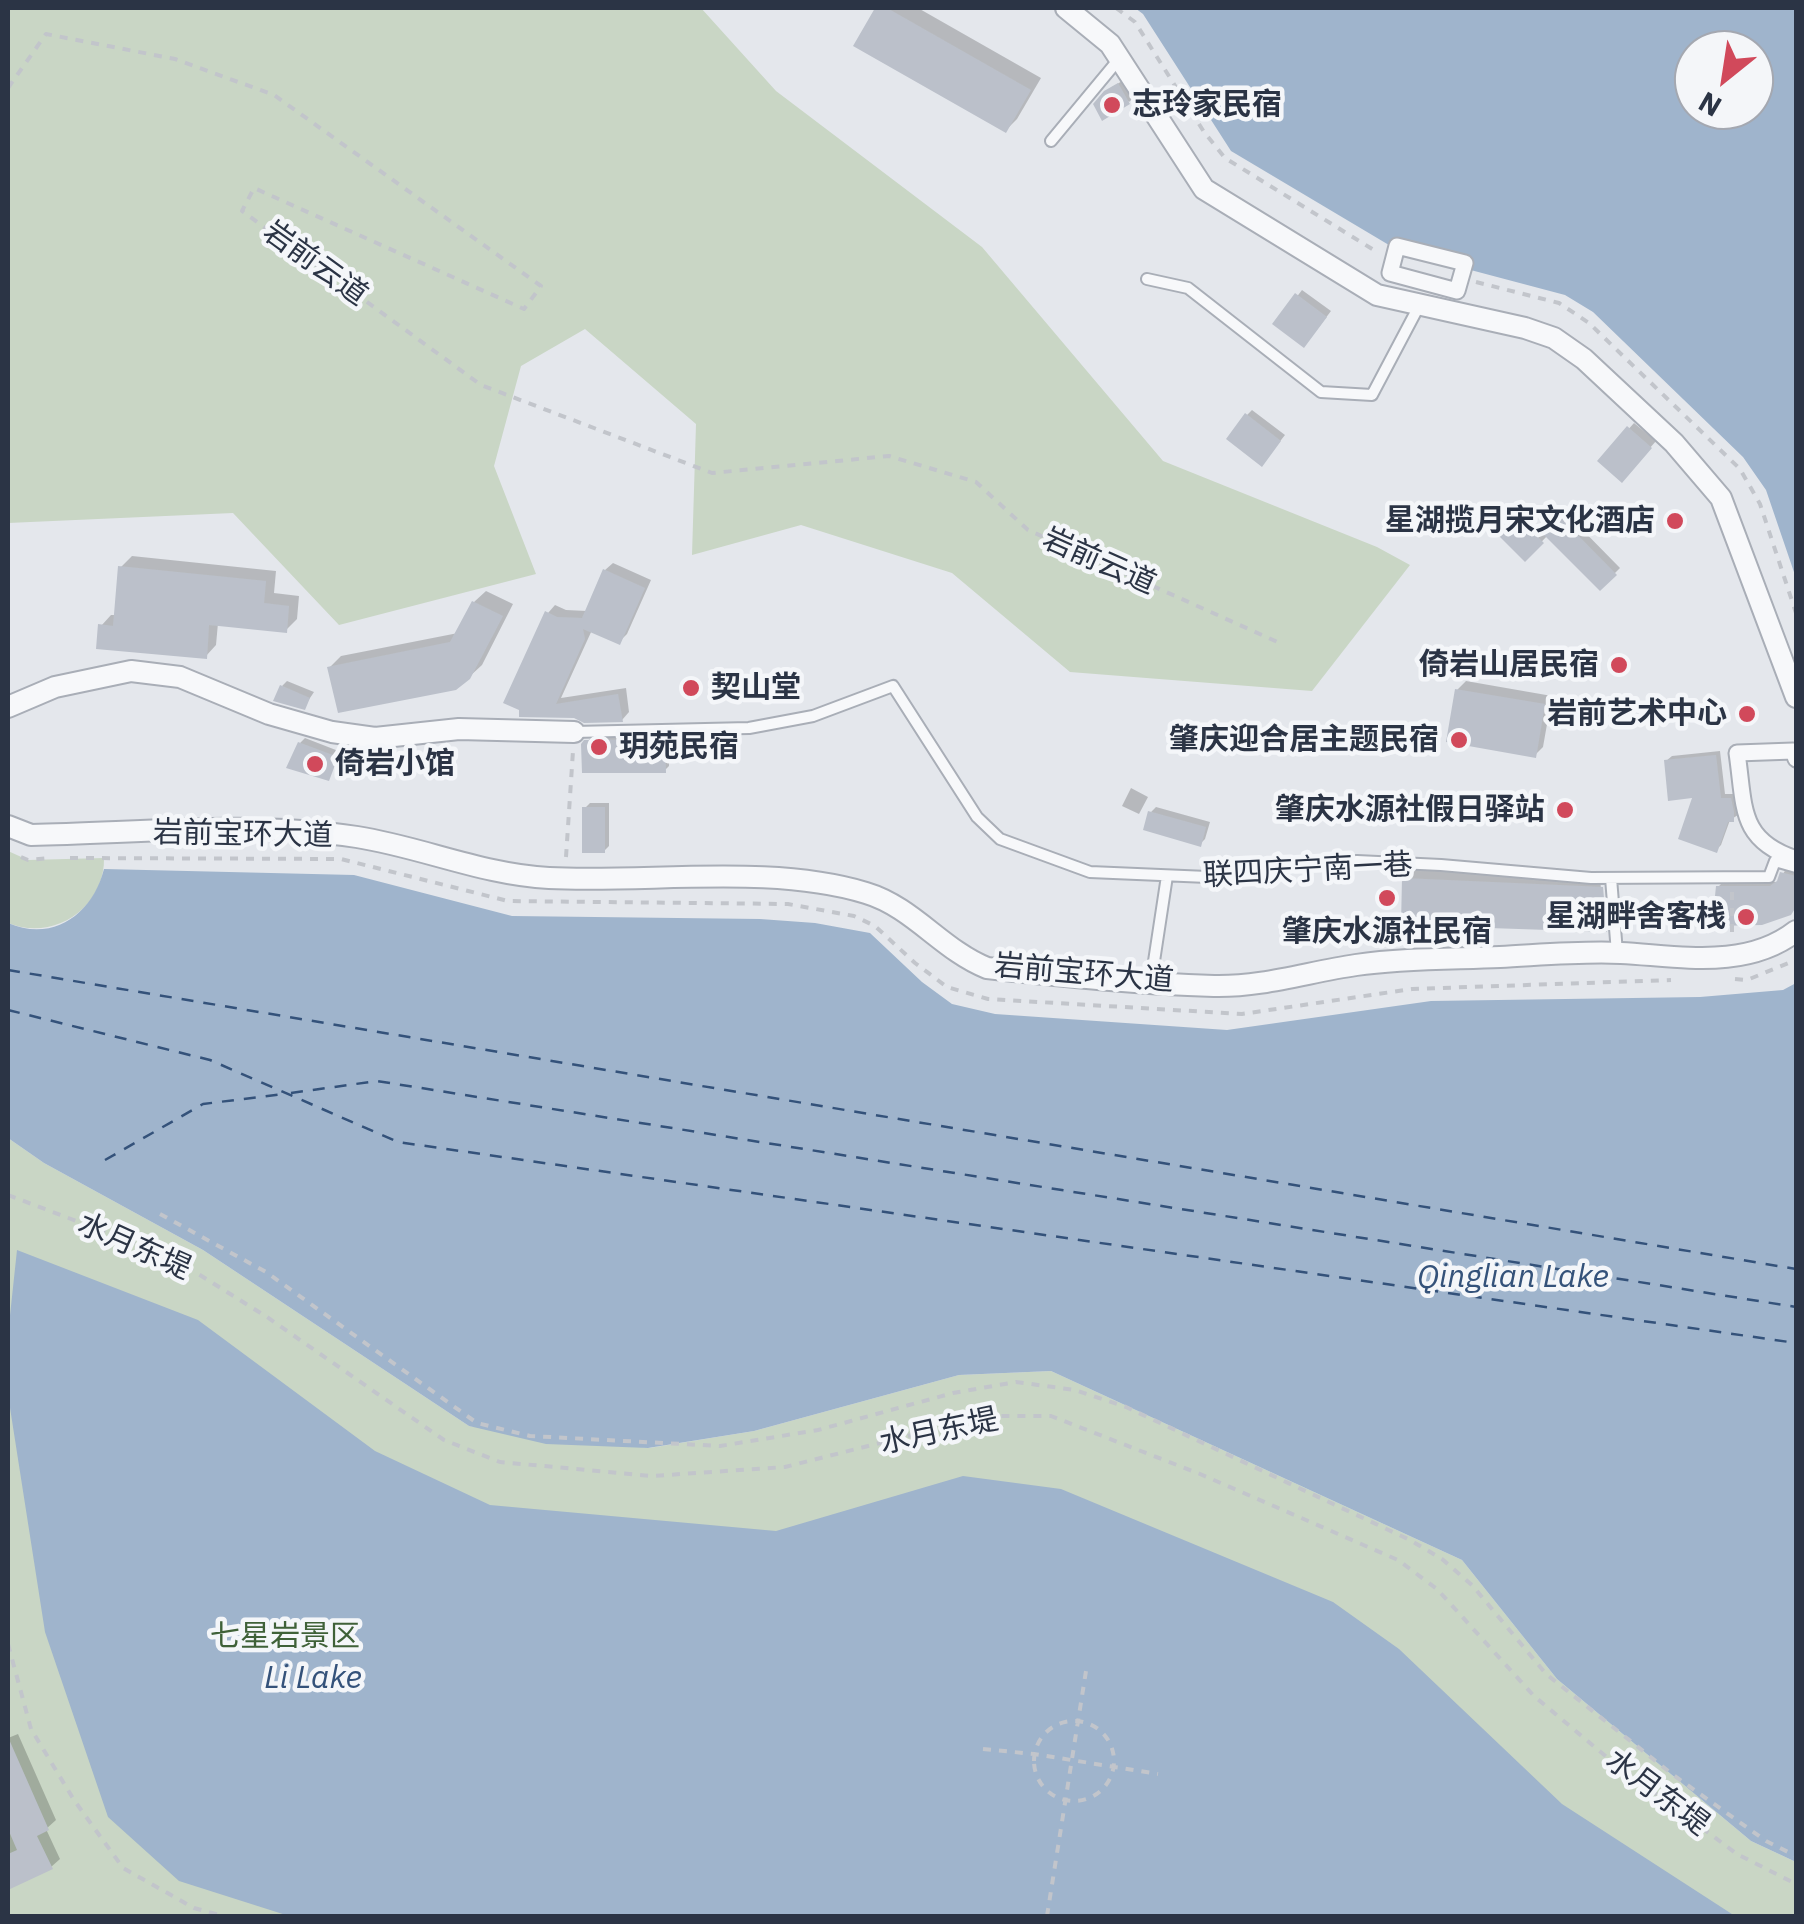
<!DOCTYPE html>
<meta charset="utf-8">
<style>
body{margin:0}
#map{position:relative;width:1804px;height:1924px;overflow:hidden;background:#e4e7ec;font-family:"IBM Plex Sans",sans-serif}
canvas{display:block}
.frame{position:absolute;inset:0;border:10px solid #2b3445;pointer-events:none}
.north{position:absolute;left:1674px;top:30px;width:100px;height:100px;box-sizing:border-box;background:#f4f6f9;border:2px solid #a4a8b1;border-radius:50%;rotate:210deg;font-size:28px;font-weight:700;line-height:40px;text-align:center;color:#2b3445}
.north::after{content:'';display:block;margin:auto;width:35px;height:45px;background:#d1495b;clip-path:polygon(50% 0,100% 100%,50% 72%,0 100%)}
</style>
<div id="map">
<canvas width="1804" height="1924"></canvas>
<div class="frame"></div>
<div class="north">N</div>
</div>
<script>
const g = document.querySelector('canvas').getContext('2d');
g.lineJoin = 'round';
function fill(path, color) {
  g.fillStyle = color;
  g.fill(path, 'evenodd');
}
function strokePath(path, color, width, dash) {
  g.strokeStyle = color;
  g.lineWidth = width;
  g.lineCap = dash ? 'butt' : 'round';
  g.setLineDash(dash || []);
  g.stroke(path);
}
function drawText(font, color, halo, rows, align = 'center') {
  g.font = font + ' "IBM Plex Sans","Noto Sans SC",sans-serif';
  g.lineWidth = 9;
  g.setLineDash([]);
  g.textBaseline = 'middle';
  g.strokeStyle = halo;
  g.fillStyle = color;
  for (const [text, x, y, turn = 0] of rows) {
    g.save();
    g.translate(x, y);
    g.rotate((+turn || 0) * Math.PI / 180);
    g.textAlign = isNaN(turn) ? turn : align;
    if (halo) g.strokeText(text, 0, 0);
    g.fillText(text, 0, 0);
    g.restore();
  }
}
const green = new Path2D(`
 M8 8H701L776 91 982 247 1163 461 1377 547 1410 565 1312 691 1070 672 952 573 801 525 692 555 696 424 585 329 521 366 494 466 536 574 339 625 233 513 8 523Z
 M8 851 28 860 104 858C105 908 53 942 8 923Z
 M8 1138 44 1163 203 1250 469 1426 649 1448 754 1431 959 1375 1051 1371 1462 1560 1557 1679 1751 1841 1796 1862V1916H8Z`);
const water = new Path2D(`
 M1135 8H1796V578L1766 490 1743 457 1593 312 1565 295 1399 251 1231 151 1143 14ZM1694 50H1754V110H1694Z
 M104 869 354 875 512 916 760 919 815 923 870 933 922 982 952 1004 995 1014 1227 1030 1431 1001 1700 997 1783 990 1796 983V1862L1751 1841 1557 1679 1462 1560 1051 1371 959 1375 754 1431 648 1448 546 1444 469 1426 203 1250 44 1163 8 1138V923C54 943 93 913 104 869Z
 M17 1250 198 1320 375 1451 490 1505 776 1531 963 1476 1061 1489 1333 1602 1399 1649 1562 1804 1735 1916H289L179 1881 108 1817 45 1632 8 1395V1334Z`);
const shadow = new Path2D(`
 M878 8H918L1041 78 1017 119 1006 130 857 45Z
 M1124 80 1134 97 1129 102 1112 87Z
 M1302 290 1331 311 1309 340 1276 324Z
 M1252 410 1285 435 1267 458 1247 415Z
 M1634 423 1656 441 1622 480 1600 461Z
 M1516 506 1546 535 1567 514 1620 568 1600 588 1548 535 1525 559 1494 528Z
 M132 556 276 571 274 593 299 596 297 619 286 630 218 623 216 645 206 656 101 626 111 615H116L121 567Z
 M613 563 651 580 627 634 619 642 592 630 561 698 626 688 629 712 622 720 522 714 548 613 555 605 566 610 587 611 605 570Z
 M486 591 513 604 482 665 469 677 329 668 341 656 458 633 474 602Z
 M287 681 314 692 304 707 282 686Z
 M1466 681 1552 696 1543 747 1535 755 1457 690Z
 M669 736V766L664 771 583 745 592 737Z
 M305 738 341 752 328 778 300 743Z
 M1720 751 1725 794H1736L1738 815 1730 820 1721 845 1716 850 1696 796 1666 761 1672 756Z
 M1131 788 1148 797 1139 814 1122 806Z
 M590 803H609V846L604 851 585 808Z
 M1156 807 1210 822 1205 839 1200 844 1151 812Z
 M1416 867 1600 875 1603 921H1608L1605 876 1617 918 1606 930 1405 879Z
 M1787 868 1796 870 1795 907 1718 887 1723 882H1777Z
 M18 1734 56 1820 46 1829 60 1859 51 1867 8 1888V1738Z`);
const ferry = new Path2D(`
 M8 970 1796 1269
 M8 1010 210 1060 398 1142 1796 1343
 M291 1093 377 1081 1796 1307
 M105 1160 203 1104 283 1094`);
const building = new Path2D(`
 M875 8H887L1031 90 1006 133 853 46Z
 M1118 83 1130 104 1102 121 1093 104 1104 91Z
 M1295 293 1327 317 1304 348 1272 324Z
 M1245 413 1281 441 1262 467 1226 439Z
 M1627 426 1652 448 1622 483 1597 461Z
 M1509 509 1544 543 1525 562 1491 528Z
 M1560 517 1617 575 1600 591 1543 534Z
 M118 566 266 581 264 603 289 606 287 633 209 625 207 659 96 649 98 624 113 626Z
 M603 569 645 588 620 645 583 629 585 639 556 704 618 694 623 722 584 723 574 718 519 717V710L503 703 545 611 557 617 582 618Z
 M472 601 503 616 470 679 456 690 338 713 327 667 450 642Z
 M280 685 310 698 305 710 273 701Z
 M1455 689 1545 704 1536 758 1446 742Z
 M665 739 666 773H582L581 744 584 740Z
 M298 742 338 757 329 781 286 768Z
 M1716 755 1721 798H1731L1734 812V822H1728L1717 853 1678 839 1692 798 1668 801 1664 760Z
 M582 807H605V853H582Z
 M1148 811 1206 827 1201 847 1143 830Z
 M1780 872 1796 876V907L1791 915 1762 925 1712 926 1716 886H1770L1777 881Z
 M1402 878 1603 887 1607 932 1401 925Z
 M8 1737 49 1830 37 1836 53 1869 8 1890V1854L17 1850 8 1829Z`);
const path = new Path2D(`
 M1116 8 1135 22 1204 132 1225 158 1377 252
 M8 88 46 34 175 59 274 95 541 286 524 309 254 188 242 211 481 385 712 473 889 456 976 482 1028 530 1282 644
 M1476 282 1559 303 1589 323 1740 469 1760 504 1796 613
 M21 857 28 860 51 858
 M566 857 573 751
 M70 858 341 859 508 901 788 904 854 916 875 926 915 963 947 987 988 999 1242 1014 1412 989 1671 980
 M1732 892V932
 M1735 979 1747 980 1796 960
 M8 1195 171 1257 267 1317 444 1440 500 1462 652 1476 785 1467 987 1416H1051L1200 1474 1398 1560 1437 1589 1534 1696 1609 1759 1737 1854 1796 1884
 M160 1214 266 1272 477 1423 530 1436 720 1446 818 1430 953 1393 1016 1382 1075 1390 1126 1407 1410 1540 1442 1559 1472 1585 1546 1674 1672 1774 1766 1841 1796 1856
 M8 1644 31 1729 74 1800 123 1868 194 1908 223 1916
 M1034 1761a40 40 0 1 1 80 0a40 40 0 1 1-80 0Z
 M983 1749 1034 1754 1158 1774
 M1047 1916 1086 1671`);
const service = new Path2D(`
 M1051 141 1119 59
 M1147 279 1188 288 1321 392 1372 395 1419 306
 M574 732 749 728 813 716 893 686 977 817 1000 839 1090 872 1231 878 1295 865 1357 861 1441 865 1591 878 1769 877 1775 861 1796 867
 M1611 878 1617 953
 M1151 981 1167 876`);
const pedestrian = new Path2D(`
 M1397 246 1465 263 1457 291 1390 273Z
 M1796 759 1793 751 1737 753C1745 806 1738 840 1796 859`);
const minor = new Path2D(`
 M1066 8 1110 44 1204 189 1377 295 1525 328 1554 338 1584 359 1674 443 1721 498 1796 697
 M8 707 55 687 131 671 180 677 269 714 332 732 375 738 459 729 574 732
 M8 826 31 835C139 833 250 821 357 837 421 847 484 875 549 878 649 883 771 864 866 893 913 907 942 950 987 968 1062 976 1139 984 1214 986 1263 987 1308 972 1356 965 1403 958 1453 959 1500 957 1540 955 1581 951 1621 953 1680 956 1746 970 1796 931`);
const markers = [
 [1112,105,10,"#d1495b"],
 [1675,521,10,"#d1495b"],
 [1619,665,10,"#d1495b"],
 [691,688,10,"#d1495b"],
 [1747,714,10,"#d1495b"],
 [1459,740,10,"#d1495b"],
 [599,747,10,"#d1495b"],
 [315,764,10,"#d1495b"],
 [1565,810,10,"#d1495b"],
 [1387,898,10,"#d1495b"],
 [1746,917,10,"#d1495b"]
];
const poiNames = [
 ["志玲家民宿",1132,105,"left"],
 ["星湖揽月宋文化酒店",1655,521],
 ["倚岩山居民宿",1599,665],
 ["契山堂",711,688,"left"],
 ["岩前艺术中心",1727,714],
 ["肇庆迎合居主题民宿",1439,740],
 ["玥苑民宿",619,747,"left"],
 ["倚岩小馆",335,764,"left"],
 ["肇庆水源社假日驿站",1545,810],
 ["星湖畔舍客栈",1726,917],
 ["肇庆水源社民宿",1387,932,"center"]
];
const streetNames = [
 ["岩前云道",315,264,36],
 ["岩前云道",1099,562,24],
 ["岩前宝环大道",243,835,1],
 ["联四庆宁南一巷",1308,871,-3],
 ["岩前宝环大道",1084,974,5],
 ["水月东堤",134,1247,24],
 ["水月东堤",939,1432,-12],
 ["水月东堤",1657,1793,37]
];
const parkNames = [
 ["七星岩景区",285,1637]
];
const waterNames = [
 ["Qinglian Lake",1513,1278],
 ["Li Lake",313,1679]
];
fill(green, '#c9d6c5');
fill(water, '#9fb4cc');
fill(shadow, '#0003');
strokePath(ferry, '#34527a', 2.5, [12, 10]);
fill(building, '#bbc0ca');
strokePath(service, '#a9aeb7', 14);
strokePath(pedestrian, '#a9aeb7', 19);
strokePath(minor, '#a9aeb7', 24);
strokePath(path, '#c2c5cb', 4, [8, 8]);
strokePath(service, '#f7f8fa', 10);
strokePath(pedestrian, '#f7f8fa', 15);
strokePath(minor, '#f7f8fa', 20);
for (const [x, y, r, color] of markers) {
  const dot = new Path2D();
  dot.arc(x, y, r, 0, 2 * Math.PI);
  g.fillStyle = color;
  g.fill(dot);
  strokePath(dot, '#f4f6f9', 4);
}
drawText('bold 30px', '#2b3445', '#f4f6f9', poiNames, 'right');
drawText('30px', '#2b3445', '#f4f6f9', streetNames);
drawText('30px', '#3f6138', '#f4f6f9', parkNames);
drawText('italic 32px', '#34527a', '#f4f6f9', waterNames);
</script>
